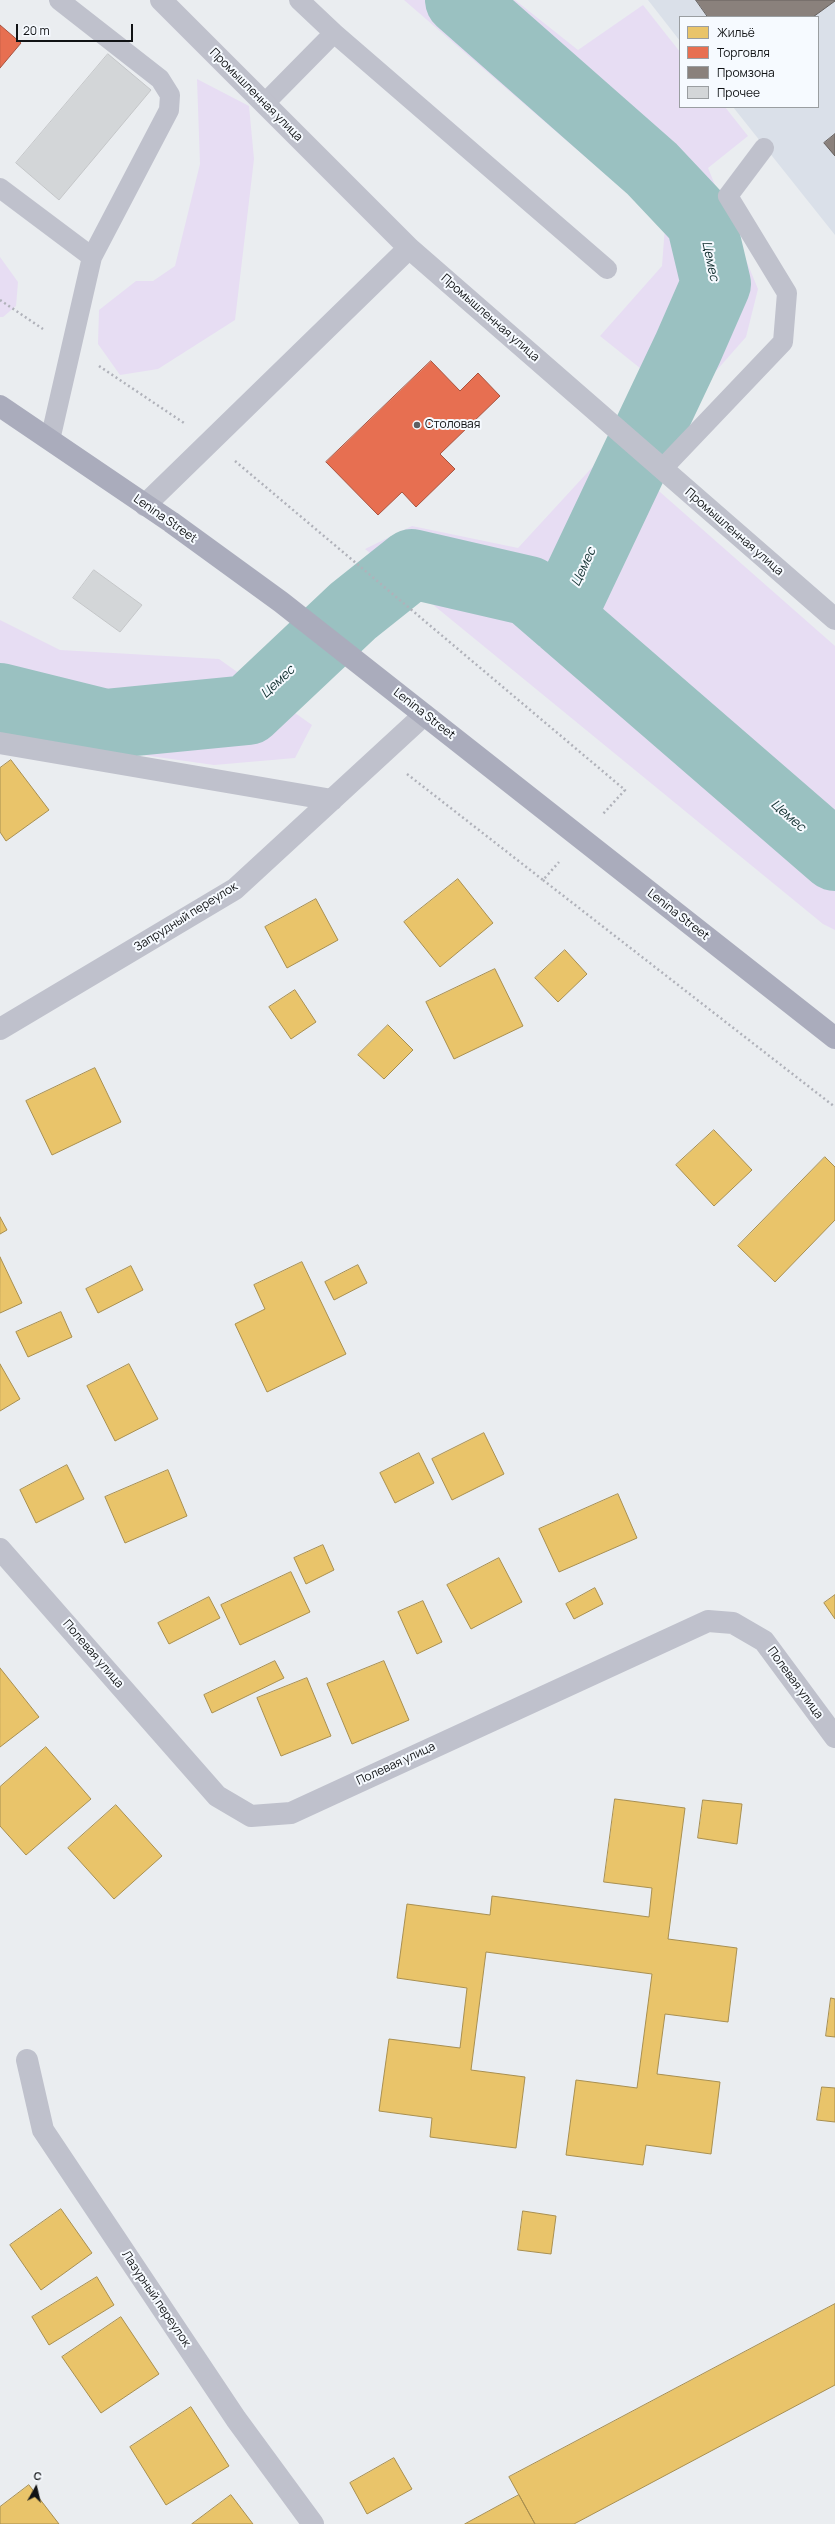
<!DOCTYPE html>
<meta charset="utf-8">
<style>
body{margin:0}
#map{position:relative;width:835px;height:2524px;overflow:hidden;background:#eaedf0;font-family:Manrope,sans-serif}
canvas{display:block}
.legend{position:absolute;left:679px;top:16px;width:140px;height:92px;box-sizing:border-box;background:#f6faff;border:1px solid #9a9ea1;margin:0;padding:5px 7px;list-style:none;font-size:12px;color:#111315}
.legend li{display:flex;align-items:center;gap:8px;height:20px}
.legend b{width:20px;border:1px solid #9a9ea1}
.north{position:absolute;left:16px;top:2468px;width:40px;height:40px;-webkit-text-stroke:3px #f6faff;paint-order:stroke;rotate:8deg;font-size:11px;font-weight:700;line-height:16px;text-align:center;color:#111315}
.north::after{content:'';display:block;margin:auto;width:14px;height:18px;background:#111315;clip-path:polygon(50% 0,100% 100%,50% 72%,0 100%)}
.scale{position:absolute;left:16px;top:24px;width:117px;height:18px;box-sizing:border-box;border:2px solid #111315;border-top:0;padding-left:5px;font-size:12px;line-height:14px;white-space:nowrap;color:#111315;-webkit-text-stroke:3px #f6faff;paint-order:stroke}
</style>
<div id="map">
<canvas width="835" height="2524"></canvas>
<ul class="legend">
<li><b style="height:11px;background:#e9c46a"></b>Жильё</li>
<li><b style="height:11px;background:#e76f51"></b>Торговля</li>
<li><b style="height:11px;background:#8a817c"></b>Промзона</li>
<li><b style="height:11px;background:#d3d6d8"></b>Прочее</li>
</ul>
<div class="north">С</div>
<div class="scale">20 m</div>
</div>
<script>
const g = document.querySelector('canvas').getContext('2d');
g.lineJoin = 'round';
function fill(path, color) {
  g.fillStyle = color;
  g.fill(path, 'evenodd');
}
function strokePath(path, color, width, dash) {
  g.strokeStyle = color;
  g.lineWidth = width;
  g.lineCap = dash ? 'butt' : 'round';
  g.setLineDash(dash || []);
  g.stroke(path);
}
function drawText(font, color, halo, rows, align = 'center') {
  g.font = font + ' Manrope,sans-serif';
  g.lineWidth = 4;
  g.setLineDash([]);
  g.textBaseline = 'middle';
  g.strokeStyle = halo;
  g.fillStyle = color;
  for (const [text, x, y, turn = 0] of rows) {
    g.save();
    g.translate(x, y);
    g.rotate((+turn || 0) * Math.PI / 180);
    g.textAlign = isNaN(turn) ? turn : align;
    if (halo) g.strokeText(text, 0, 0);
    g.fillText(text, 0, 0);
    g.restore();
  }
}
const built = new Path2D(`
 M648 0H835V235L733 107H818V17H680V41Z`);
const green = new Path2D(`
 M404 0H515L578 50 643 5 680 52V107H725L748 136 708 168 758 289 746 337 686 405 600 336 662 266 665 226Z
 M197 79 249 106 254 159 235 320 158 369 120 375 98 344 99 310 136 281H153L175 266 200 164Z
 M0 257 18 282 16 306 3 317H0Z
 M610 448 835 646V930L823 924 365 549 412 526 518 548Z
 M0 620 60 650 219 659 312 725 295 758 214 765 0 735Z`);
const homes = new Path2D(`
 M11 760 49 810 6 841 0 832V768Z
 M458 879 493 923 440 967 404 922Z
 M316 899 338 940 287 968 265 927Z
 M565 950 587 974 558 1002 535 978Z
 M495 969 523 1026 454 1059 426 1002Z
 M295 990 316 1022 291 1039 269 1007Z
 M388 1025 413 1050 384 1079 358 1055Z
 M95 1068 121 1122 52 1155 26 1101Z
 M714 1130 752 1170 714 1206 676 1165Z
 M825 1157 835 1167V1220L775 1282 738 1246Z
 M0 1217 7 1230 0 1234Z
 M0 1257 22 1303 0 1313Z
 M302 1262 346 1354 267 1392 235 1324 265 1309 254 1285Z
 M358 1265 367 1283 334 1300 325 1282Z
 M131 1266 143 1290 98 1313 86 1289Z
 M61 1312 72 1337 28 1357 16 1332Z
 M0 1364 20 1399 0 1411Z
 M129 1364 158 1419 115 1441 87 1386Z
 M484 1433 504 1474 452 1500 432 1459Z
 M419 1453 434 1483 395 1503 380 1473Z
 M67 1465 84 1499 36 1523 20 1490Z
 M168 1470 187 1516 125 1543 105 1497Z
 M618 1494 637 1538 559 1572 539 1529Z
 M323 1545 334 1570 306 1584 294 1558Z
 M499 1558 522 1602 471 1629 447 1585Z
 M291 1572 310 1612 240 1645 221 1605Z
 M595 1588 603 1604 574 1619 566 1604Z
 M835 1595V1619L824 1603Z
 M209 1597 220 1618 169 1644 158 1623Z
 M423 1601 442 1642 417 1654 398 1612Z
 M275 1661 284 1678 212 1713 204 1695Z
 M384 1661 409 1720 352 1744 327 1684Z
 M0 1668 39 1717 0 1747Z
 M307 1678 331 1736 281 1756 257 1698Z
 M46 1747 91 1799 26 1855 0 1826V1787Z
 M615 1799 685 1808 668 1939 737 1948 728 2022 665 2014 657 2074 720 2082 711 2154 646 2145 643 2165 566 2155 576 2080 637 2088 652 1974 486 1952 471 2070 525 2077 516 2148 430 2137 432 2118 379 2111 389 2039 460 2048 467 1988 397 1978 407 1904 490 1915 492 1896 649 1917 652 1888 604 1882Z
 M703 1800 742 1804 737 1844 698 1838Z
 M116 1805 162 1856 114 1899 68 1848Z
 M831 1998 835 1999V2037L826 2036Z
 M822 2087 835 2088V2122L817 2120Z
 M61 2209 92 2253 41 2290 10 2245Z
 M523 2211 556 2216 551 2254 518 2250Z
 M97 2277 114 2305 49 2345 32 2317Z
 M835 2304V2385L574 2524H535L509 2477Z
 M121 2317 159 2374 101 2413 62 2357Z
 M191 2407 229 2466 166 2505 130 2447Z
 M394 2458 412 2489 367 2514 350 2483Z
 M29 2485 59 2524H0V2507Z
 M231 2495 253 2524H192Z
 M519 2495 535 2524H465Z`);
const shops = new Path2D(`
 M0 25 21 43 0 68Z
 M431 361 460 391 478 373 500 396 440 454 455 469 416 507 402 492 378 515 326 462Z`);
const industry = new Path2D(`
 M696 0H835V1L813 17H708Z
 M835 134V156L824 143Z`);
const river = new Path2D(`
 M460 0 652 169 701 221 716 284 688 348 560 618
 M0 698 105 724 248 710 353 611 412 564 529 591 835 856`);
const building = new Path2D(`
 M108 54 151 90 59 200 16 163Z
 M94 570 142 605 120 632 73 598Z`);
const path = new Path2D(`
 M0 300 43 329
 M99 366 184 423
 M235 461 625 790 603 814
 M407 774 543 880 559 862
 M543 880 835 1107`);
const lane = new Path2D(`
 M59 0 160 79 170 95 169 110 92 257
 M334 33 607 269
 M265 103 334 33 299 0
 M0 188 92 257 50 440
 M662 469 783 342 787 293 728 196 764 148`);
const street = new Path2D(`
 M161 0 409 248 835 619
 M145 505 409 248
 M0 743 332 800
 M0 1029 235 889 424 715
 M0 1549 217 1796 251 1816 291 1813 708 1621 733 1623 764 1641 835 1737
 M27 2060 43 2130 236 2419 313 2524`);
const highway = new Path2D(`
 M0 406 171 522 281 602 835 1038`);
const markers = [
 [417,425,4,"#5d5f62"]
];
const streetNames = [
 ["Промышленная улица",256,95,45],
 ["Промышленная улица",490,318,41],
 ["Lenina Street",165,519,35],
 ["Промышленная улица",734,532,41],
 ["Lenina Street",424,714,38],
 ["Lenina Street",678,915,38],
 ["Запрудный переулок",186,917,-32],
 ["Полевая улица",93,1654,49],
 ["Полевая улица",795,1683,54],
 ["Полевая улица",396,1764,-25],
 ["Лазурный переулок",156,2299,56]
];
const poiNames = [
 ["Столовая",425,425]
];
const waterNames = [
 ["Цемес",710,261,78],
 ["Цемес",584,567,-65],
 ["Цемес",278,682,-43],
 ["Цемес",788,816,41]
];
fill(built, '#dae0e9');
fill(green, '#e7ddf3');
fill(homes, '#e9c46a');
strokePath(homes, '#a88f50', 1);
fill(shops, '#e76f51');
strokePath(shops, '#a7533f', 1);
fill(industry, '#8a817c');
strokePath(industry, '#66605d', 1);
strokePath(river, '#9ac1c1', 70);
fill(building, '#d3d6d8');
strokePath(building, '#c4c6c8', 1);
strokePath(path, '#b0b2ba', 2.5, [2, 3]);
strokePath(lane, '#bfc1cc', 20);
strokePath(street, '#bfc1cc', 22);
strokePath(highway, '#aaacbc', 22);
for (const [x, y, r, color] of markers) {
  const dot = new Path2D();
  dot.arc(x, y, r, 0, 2 * Math.PI);
  g.fillStyle = color;
  g.fill(dot);
  strokePath(dot, '#f6faff', 1.5);
}
drawText('12px', '#111315', '#f6faff', streetNames);
drawText('12px', '#111315', '#f6faff', poiNames, 'left');
drawText('italic 13px', '#143232', '#f6faff', waterNames);
</script>
